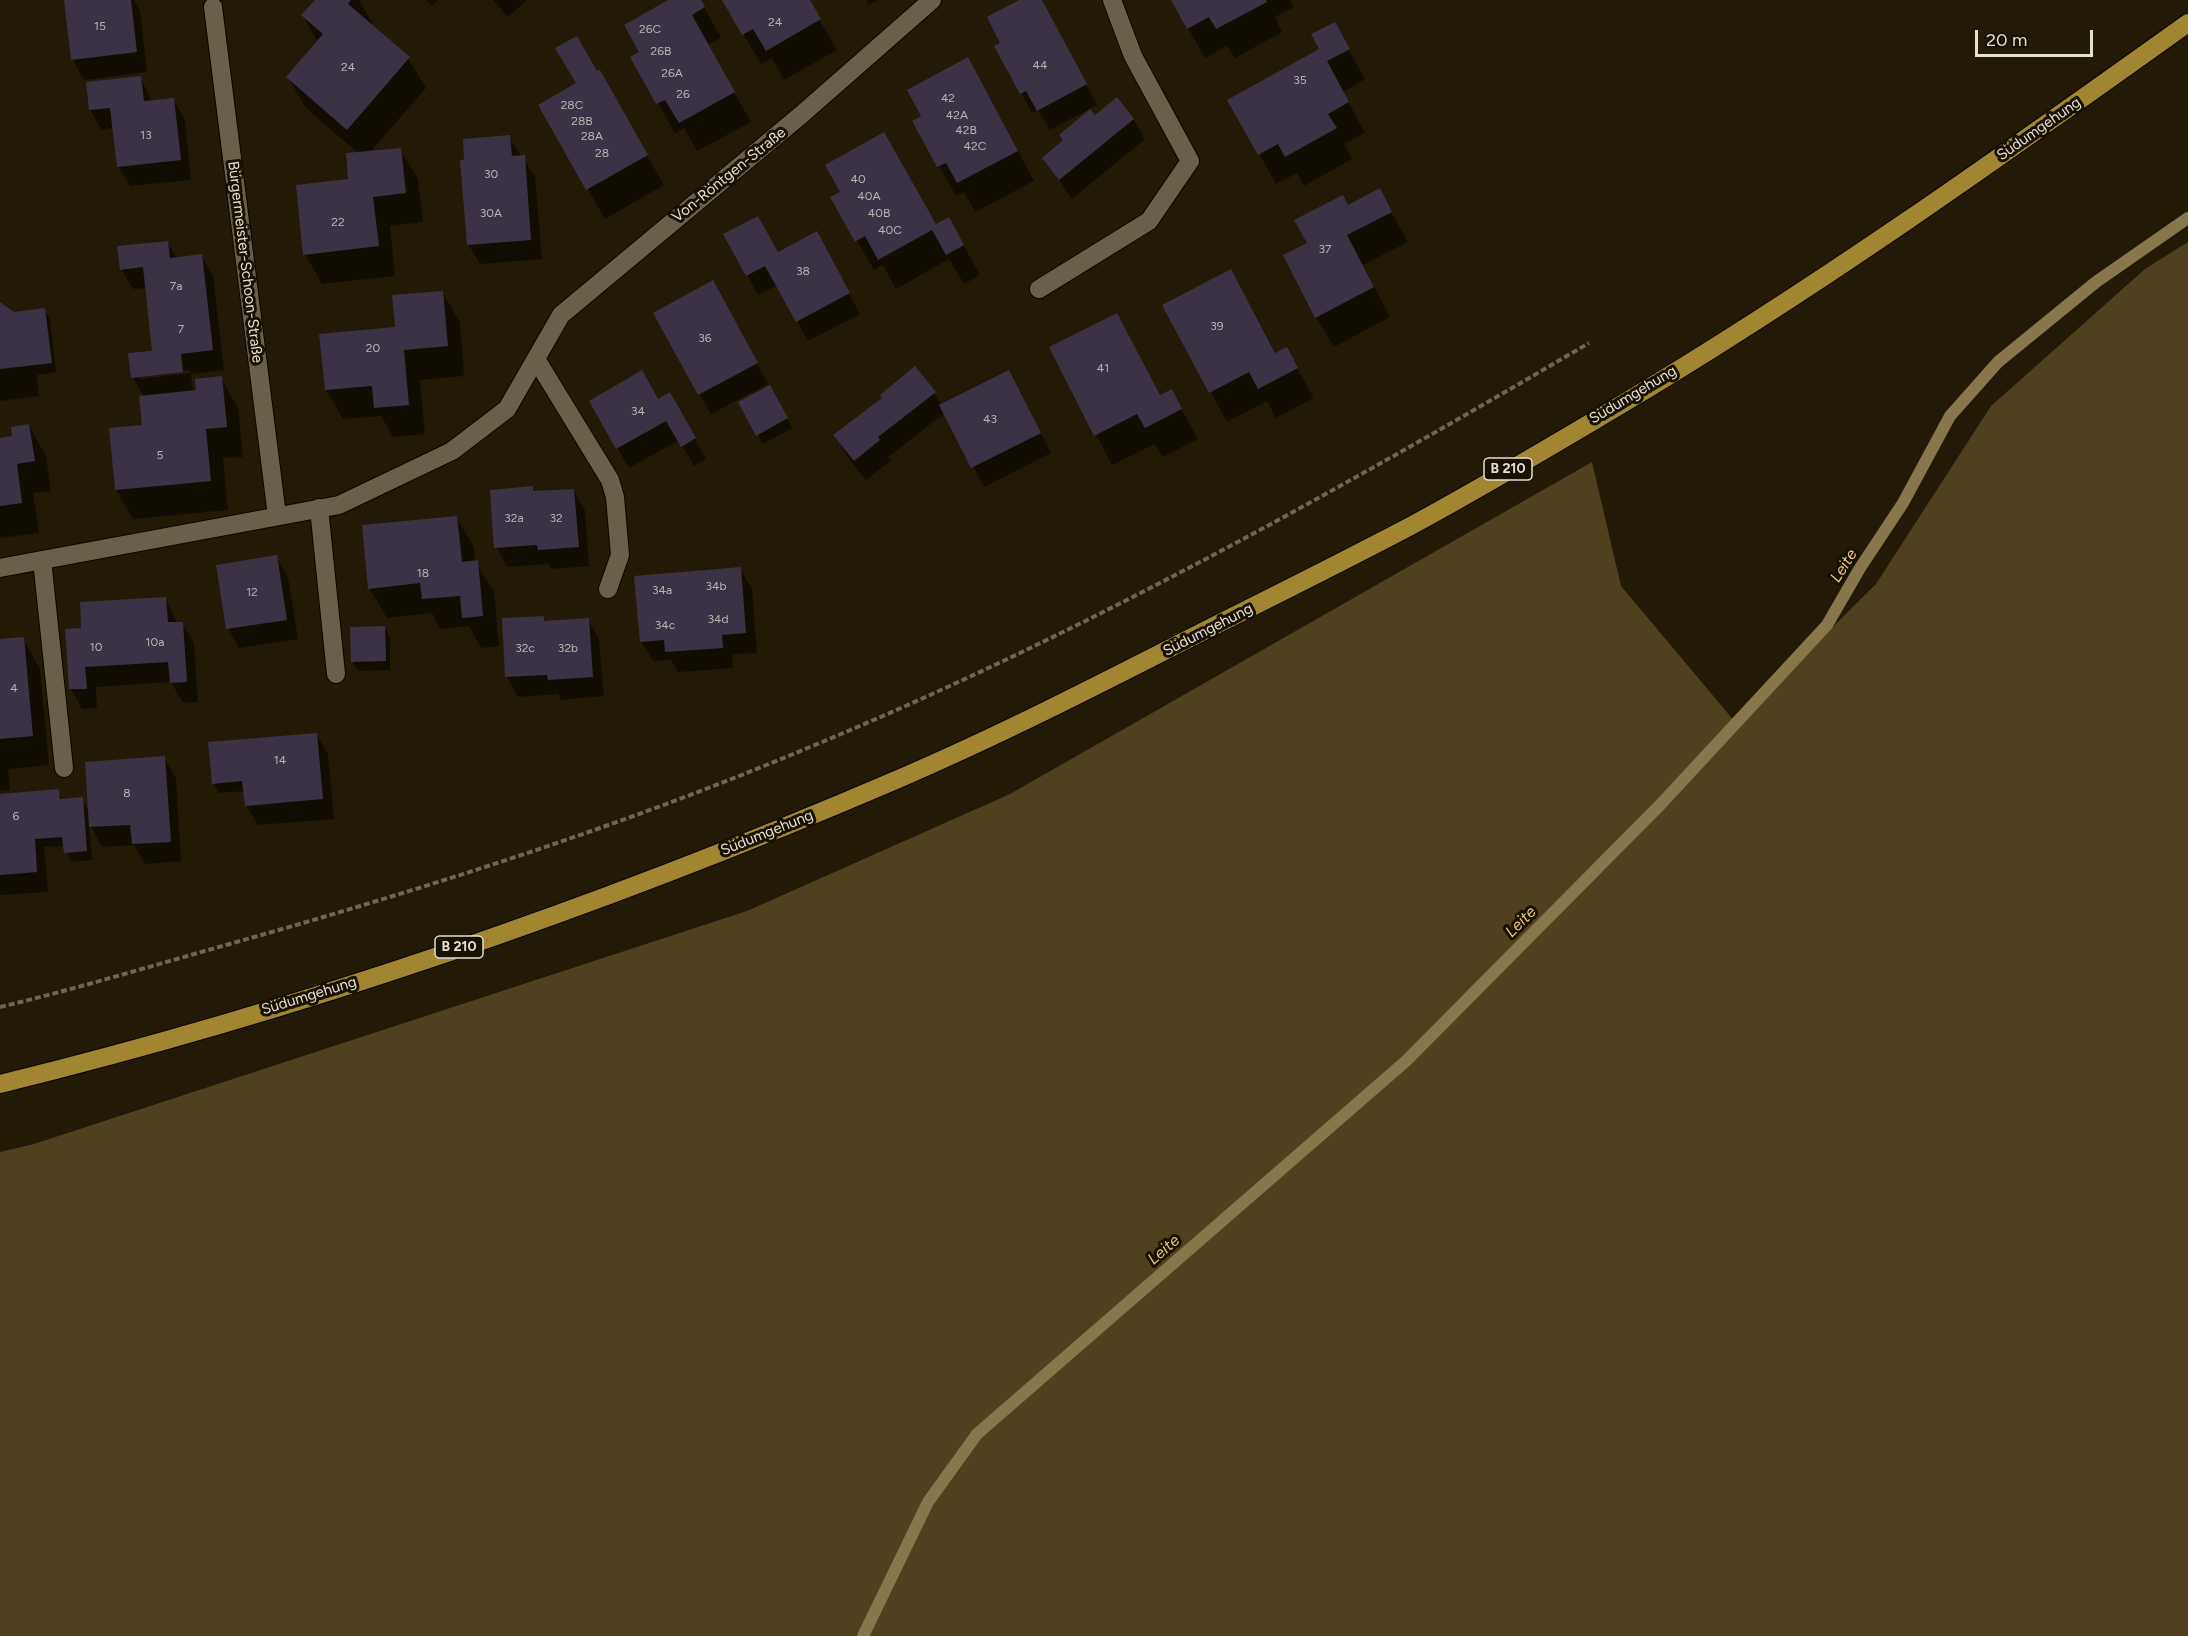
<!DOCTYPE html>
<meta charset="utf-8">
<style>
body{margin:0}
#map{position:relative;width:2188px;height:1636px;overflow:hidden;background:#221a07;font-family:Figtree,sans-serif}
canvas{display:block}
.scale{position:absolute;left:1975px;top:30px;width:118px;height:27px;box-sizing:border-box;border:3px solid #e3dfd2;border-top:0;padding-left:8px;font-size:18px;line-height:21px;white-space:nowrap;color:#e3dfd2;-webkit-text-stroke:4px #181101;paint-order:stroke}
</style>
<div id="map">
<canvas width="2188" height="1636"></canvas>
<div class="scale">20 m</div>
</div>
<script>
const g = document.querySelector('canvas').getContext('2d');
g.lineJoin = 'round';
function fill(path, color) {
  g.fillStyle = color;
  g.fill(path, 'evenodd');
}
function strokePath(path, color, width, dash) {
  g.strokeStyle = color;
  g.lineWidth = width;
  g.lineCap = dash ? 'butt' : 'round';
  g.setLineDash(dash || []);
  g.stroke(path);
}
function drawText(font, color, halo, rows, align = 'center') {
  g.font = font + ' Figtree,sans-serif';
  g.lineWidth = 6;
  g.setLineDash([]);
  g.textBaseline = 'middle';
  g.strokeStyle = halo;
  g.fillStyle = color;
  for (const [text, x, y, turn = 0] of rows) {
    g.save();
    g.translate(x, y);
    g.rotate((+turn || 0) * Math.PI / 180);
    g.textAlign = isNaN(turn) ? turn : align;
    if (halo) g.strokeText(text, 0, 0);
    g.fillText(text, 0, 0);
    g.restore();
  }
}
const green = new Path2D(`
 M2188 242V1636H0V1152L34 1144 747 911 1010 794 1592 462 1621 586 1736 723 1876 584 1991 406 2145 269Z`);
const shadow = new Path2D(`
 M66 0H134L140 10 147 72 84 80 73 60Z
 M317 0H359L373 24 371 26 408 58 426 88 370 152 400 149 418 179 423 222 390 226 395 276 322 284 305 254 350 180 359 154 305 107 288 77 318 42 303 16Z
 M426 0H438L432 6Z
 M493 0H527L508 17Z
 M671 0H700L721 38 707 45 751 122 697 151 684 128 675 133 632 57 641 52Z
 M724 0H808L837 50 784 80 772 58 761 64Z
 M866 0H878L869 5Z
 M1022 0H1041L1097 105 1050 130 1038 110 1032 113 996 47 1003 44Z
 M1172 0H1290L1294 7 1275 17 1282 32 1235 58 1227 46 1205 58Z
 M1334 24 1365 79 1343 92 1365 133 1344 144 1352 159 1304 186 1297 173 1276 184 1229 100 1321 50Z
 M599 72 664 185 605 219 540 105Z
 M140 77 152 101 173 99 185 119 191 180 130 186 118 166 114 128 102 130 90 110Z
 M985 89 1034 181 975 212 964 192 956 196 914 121Z
 M1095 117 1133 119 1145 139 1072 199 1044 158Z
 M509 137 535 177 542 259 480 264 468 244Z
 M1379 190 1408 242 1363 265 1390 317 1334 347 1316 317 1348 206Z
 M832 197 935 226 949 219 980 275 964 284 949 259 896 289 883 265 874 270Z
 M725 235 778 254 827 253 860 314 808 341 777 285 758 295Z
 M167 242 177 259 202 256 213 276 224 370 191 374 193 392 221 378 238 408 243 457 223 458 228 510 133 519 116 490 144 426V397L133 378 130 355 154 352 147 288 133 289 121 269ZM190 370 191 373 139 379V376Z
 M442 292 460 322 464 376 420 380 425 434 393 437 381 416 343 419 326 390Z
 M724 301 768 384 711 414 655 313Z
 M1248 301 1276 354 1286 349 1314 398 1276 418 1267 401 1227 422 1164 306Z
 M0 303 16 313 44 310 50 319 56 372 37 375 39 396 0 401Z
 M1117 315 1161 397 1171 391 1198 439 1163 457 1155 444 1112 465 1051 348Z
 M769 387 792 428 763 444 740 403Z
 M1020 392 1051 453 984 487 945 413 888 457 891 461 866 480 846 455 835 435 884 399 934 393 941 405Z
 M670 394 706 459 694 466 679 440 629 468 591 402 658 401Z
 M29 426 46 456 51 491 33 493 39 533 0 538V439L14 437Z
 M532 488 535 493 573 490 585 510 589 566 551 569 548 564 507 567 496 547Z
 M456 517 474 547 475 562 494 592 499 646 481 648 469 626 440 629 432 613 387 618 369 588Z
 M276 557 288 577 298 639 239 648 228 628Z
 M740 569 752 589 757 653 732 654 733 668 706 670 678 672 671 660 653 661 641 641Z
 M165 598 177 623H182L194 643 198 702 183 703 171 682 96 687 97 708 82 709 71 689 83 630Z
 M543 617 546 622 588 619 599 639 604 696 561 700 558 694 518 697 507 677 503 619Z
 M384 627 390 637V670L358 671 353 661Z
 M23 639 40 669 49 765 8 769 10 790 0 791V641Z
 M316 734 328 754 334 819 258 825 246 805 245 791 219 793 213 783Z
 M164 758 176 778 181 861 145 864 134 845 102 847 89 823 92 860 71 862 65 846 44 847 48 892 0 895V795L58 791 63 800 82 799 90 813Z`);
const stream = new Path2D(`
 M863 1636 928 1502 977 1434 1406 1061 1660 805 1827 625 1860 568 1903 503 1950 416 1998 362 2096 282 2188 218`);
const building = new Path2D(`
 M64 0H131L137 52 71 60Z
 M315 0H351L348 4 410 57 347 130 286 77 323 34 301 15Z
 M668 0H701L705 7 692 15 735 92 679 123 665 100 656 104 630 57 639 52 624 25Z
 M722 0H810L821 19 766 51 753 29 742 35Z
 M1019 0H1042L1087 84 1037 111 1026 91 1020 94 994 46 1000 43 987 17Z
 M1171 0H1266L1267 2 1216 29 1209 17 1187 29Z
 M1335 22 1350 49 1327 61 1349 102 1328 114 1337 128 1285 157 1278 144 1258 155 1227 100 1319 49 1311 34Z
 M577 36 597 71 600 70 648 155 586 190 538 105 576 83 555 48Z
 M968 57 1018 151 957 183 946 163 937 167 912 121 921 116 907 90Z
 M141 76 144 101 174 98 181 160 117 167 110 108 89 110 86 82Z
 M1117 97 1134 119 1059 180 1042 158 1063 140 1059 135 1090 109 1095 115Z
 M884 132 936 224 949 217 964 245 946 255 932 230 878 260 865 236 855 242 830 197 840 192 825 165Z
 M510 135 512 156 525 155 531 240 467 245 460 160H464L463 139Z
 M401 148 406 193 373 197 379 246 303 255 296 185 348 179 346 153Z
 M1380 188 1392 212 1347 235 1374 287 1315 318 1283 255 1307 243 1294 220 1343 195 1348 205Z
 M758 216 778 252 817 231 850 293 796 322 765 266 746 276 723 234Z
 M168 241 170 258 202 254 213 350 181 354 183 372 131 378 128 353 152 351 143 267 120 270 117 246Z
 M1231 269 1275 353 1287 347 1298 368 1258 389 1249 372 1209 393 1162 305Z
 M713 280 758 363 698 395 653 313Z
 M443 291 448 346 404 350 409 405 374 408 372 386 325 390 319 334 395 327 392 295Z
 M0 302 14 312 45 308 52 363 0 369Z
 M1117 313 1160 395 1172 389 1182 409 1145 428 1137 414 1094 436 1049 347Z
 M915 366 936 392 878 437 880 440 854 461 833 435 882 398 880 395Z
 M642 370 658 399 670 392 696 438 681 447 666 421 616 449 589 401Z
 M1009 370 1041 433 971 468 939 405Z
 M222 376 227 427 206 429 211 481 115 490 109 428 142 425 139 396 196 390 195 379Z
 M770 385 788 418 756 436 738 402Z
 M29 424 35 461 17 464 22 503 0 506V438L12 436 11 427Z
 M533 486V491L574 489 579 547 538 550 537 545 494 548 490 490Z
 M457 516 462 562 478 560 483 616 462 618 460 596 422 599 420 583 368 589 362 525Z
 M277 555 287 620 226 629 216 565Z
 M741 567 746 633 722 635 723 648 665 652 664 640 640 642 634 576Z
 M166 597 168 622H183L187 682 170 683 168 662 85 667 87 689H69L65 629 81 628 80 602Z
 M544 616V621L589 618 593 677 548 680 547 675 505 677 502 618Z
 M385 626 386 661 351 662 350 627Z
 M24 637 33 736 0 739V639Z
 M317 733 323 799 245 806 242 781 212 784 208 742Z
 M165 756 171 842 132 844 130 825 89 827 85 762Z
 M59 789 60 799 83 797 87 851 64 853 62 837 35 839 37 872 0 875V794Z`);
const path = new Path2D(`
 M0 1007C76 989 151 966 226 945 425 889 620 827 810 747 1081 635 1337 491 1589 343`);
const minor = new Path2D(`
 M213 7 277 516
 M1039 289 1149 221 1190 161 1133 56 1112 0
 M536 359 610 480 615 497 620 555 608 589
 M319 508 336 674
 M42 560 64 768
 M0 568 339 505 452 451 507 409 561 315 801 115 932 0`);
const major = new Path2D(`
 M0 1084C306 1009 607 904 896 780 1001 735 1104 682 1206 630 1272 597 1338 564 1403 530 1476 491 1546 449 1617 407 1814 290 2002 156 2188 23`);
const numberNames = [
 ["24",775,22],
 ["15",100,26],
 ["26C",650,29],
 ["26B",661,51],
 ["44",1040,65],
 ["24",348,67],
 ["26A",672,73],
 ["35",1300,80],
 ["26",683,94],
 ["42",948,98],
 ["28C",572,105],
 ["42A",957,115],
 ["28B",582,121],
 ["42B",966,130],
 ["13",146,135],
 ["28A",592,136],
 ["42C",975,146],
 ["28",602,153],
 ["30",491,174],
 ["40",858,179],
 ["40A",869,196],
 ["30A",491,213],
 ["40B",879,213],
 ["22",338,222],
 ["40C",890,230],
 ["37",1325,249],
 ["38",803,271],
 ["7a",176,286],
 ["39",1217,326],
 ["7",181,329],
 ["36",705,338],
 ["20",373,348],
 ["41",1103,368],
 ["34",638,411],
 ["43",990,419],
 ["5",160,455],
 ["32a",514,518],
 ["32",556,518],
 ["18",423,573],
 ["34b",716,586],
 ["34a",662,590],
 ["12",252,592],
 ["34d",718,619],
 ["34c",665,625],
 ["10a",155,642],
 ["10",96,647],
 ["32c",525,648],
 ["32b",568,648],
 ["4",14,688],
 ["14",280,760],
 ["8",127,793],
 ["6",16,816]
];
const shields = [
 [1508,469,48],
 [459,947,48]
];
const shieldNames = [
 ["B 210",1508,469],
 ["B 210",459,947]
];
const streetNames = [
 ["Südumgehung",2039,129,-35],
 ["Von-Röntgen-Straße",729,175,-39],
 ["Bürgermeister-Schoon-Straße",245,262,83],
 ["Südumgehung",1633,395,-31],
 ["Südumgehung",1208,630,-27],
 ["Südumgehung",767,833,-22],
 ["Südumgehung",309,996,-17]
];
const waterNames = [
 ["Leite",1844,566,-58],
 ["Leite",1521,922,-45],
 ["Leite",1164,1250,-41]
];
fill(green, '#4f411d');
fill(shadow, '#0007');
strokePath(stream, '#87774a', 12);
fill(building, '#3b3245');
strokePath(minor, '#0b0500', 20);
strokePath(major, '#0b0500', 20);
strokePath(path, '#6c6655', 4, [6, 3]);
strokePath(minor, '#69604b', 18);
strokePath(major, '#a18531', 18);
drawText('12px', '#b9b4af', null, numberNames);
for (const [x, y, w] of shields) {
  const box = new Path2D();
  box.roundRect(x - w / 2, y - 11, w, 22, 4.5);
  g.fillStyle = '#181101';
  g.fill(box);
  strokePath(box, '#e3dfd2', 1.5);
}
drawText('bold 14px', '#e3dfd2', null, shieldNames);
drawText('15px', '#e3dfd2', '#181101', streetNames);
drawText('italic 16px', '#ebcb79', '#181101', waterNames);
</script>
